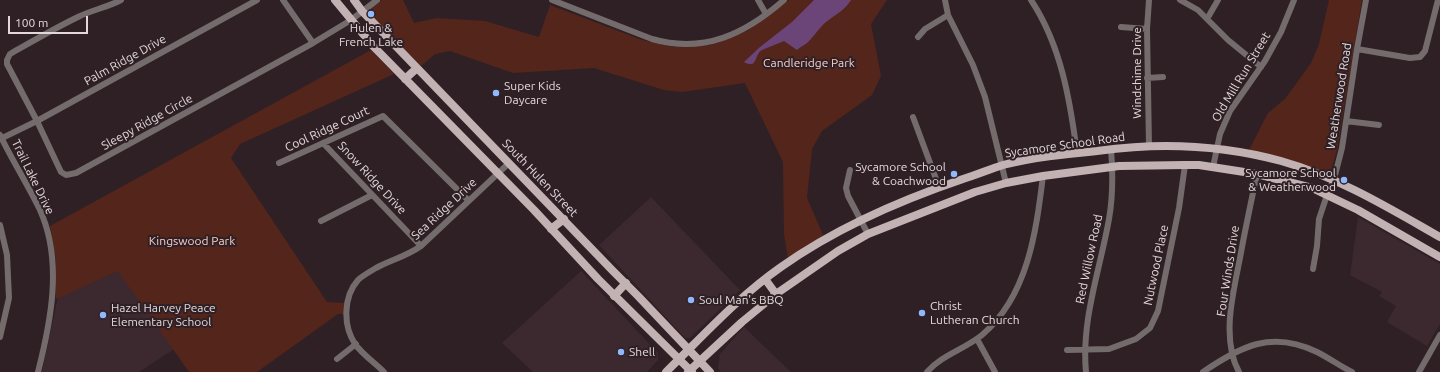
<!DOCTYPE html>
<style>
body{margin:0}
#map{position:relative;width:1440px;height:372px;overflow:hidden;background:#2f2025;font-family:Ubuntu,sans-serif}
canvas{display:block}
.scale{position:absolute;left:8px;top:16px;width:80px;height:18px;box-sizing:border-box;border:2px solid #e2d8db;border-top:0;padding-left:5px;font-size:12px;line-height:14px;white-space:nowrap;color:#e2d8db;-webkit-text-stroke:3px #2f2025;paint-order:stroke}
</style>
<div id="map">
<canvas width="1440" height="372"></canvas>
<div class="scale">100 m</div>
</div>
<script>
const g = document.querySelector('canvas').getContext('2d');
g.lineJoin = 'round';
function fill(path, color) {
  g.fillStyle = color;
  g.fill(path, 'evenodd');
}
function strokePath(path, color, width, dash) {
  g.strokeStyle = color;
  g.lineWidth = width;
  g.lineCap = dash ? 'butt' : 'round';
  g.setLineDash(dash || []);
  g.stroke(path);
}
function drawText(font, color, halo, rows, align = 'center') {
  g.font = font + ' Ubuntu,sans-serif';
  g.lineWidth = 4;
  g.setLineDash([]);
  g.textBaseline = 'middle';
  g.strokeStyle = halo;
  g.fillStyle = color;
  for (const [text, x, y, turn = 0] of rows) {
    g.save();
    g.translate(x, y);
    g.rotate((+turn || 0) * Math.PI / 180);
    g.textAlign = isNaN(turn) ? turn : align;
    if (halo) g.strokeText(text, 0, 0);
    g.fillText(text, 0, 0);
    g.restore();
  }
}
const built = new Path2D(`
 M651 197 740 290 690 338H685L599 245Z
 M1358 217 1440 264V324L1427 346 1387 322 1396 306 1379 296 1382 292 1350 275Z
 M122 269 174 349 139 372H42L58 297Z
 M581 271 658 353V360L647 372H533L502 343Z
 M744 327 791 372H721L718 368 720 354Z`);
const green = new Path2D(`
 M382 0H403L414 23 436 18 485 21 539 37 550 5 642 40 674 47 711 45 747 31 789 0H887L871 24 881 76 872 95 822 131 812 149 807 198 823 235 788 258 784 234 783 162 745 83 682 92 664 90 594 68 513 73 450 51 435 54 421 66 369 13V8Z
 M1329 0H1362L1337 150 1330 174 1249 150 1268 113 1285 99 1311 63 1319 44Z
 M371 50 394 74 240 144 231 158 327 302 346 303 345 314H338L257 372H189L118 271 56 299V260L50 226Z`);
const water = new Path2D(`
 M814 0H851C845 10 835 15 826 22 819 28 815 35 809 41 806 45 801 46 797 50L784 41C777 44 769 47 762 50 754 54 758 70 744 62L760 47 792 22Z`);
const minor = new Path2D(`
 M121 0C108 7 92 10 78 17 55 28 33 41 10 54L7 60V64L37 121 61 172 66 175 76 173 313 43 351 20 377 0
 M283 0 313 43
 M552 0 652 39C704 54 745 34 784 0
 M758 0 766 14
 M945 0 948 15 973 65 985 97 1006 183
 M1031 0C1061 45 1070 100 1077 153
 M1180 0 1198 10 1228 40 1261 67
 M1207 19 1218 0
 M1121 27 1147 29
 M918 37 925 29 948 15
 M1357 49 1410 58 1420 57 1425 51 1438 0
 M1147 78 1163 77
 M913 117 939 187
 M1346 121 1379 125
 M0 135C12 160 28 185 40 210 63 261 51 321 38 372
 M0 139 37 121 257 0
 M323 143 421 246
 M1149 146 1147 29 1149 0
 M279 163 383 116 469 201
 M1213 167 1220 134 1230 111 1265 61 1281 32 1294 0
 M850 170 846 188 848 196 868 234
 M321 221 372 195
 M0 225 7 255 9 298 0 337
 M1313 269 1317 246 1319 219 1327 195 1334 179 1342 148 1357 49 1366 0
 M977 339 995 372
 M1067 350 1109 349 1136 339 1150 328 1158 311 1179 208 1185 165
 M337 359 356 344
 M384 372C376 364 361 353 355 344 343 326 343 297 358 280 362 276 371 271 376 268 391 260 407 256 421 246L509 163
 M927 372C942 355 965 349 982 335 1028 296 1036 232 1043 176
 M1086 372C1081 320 1100 270 1109 219 1113 196 1113 173 1111 149
 M1203 372C1241 346 1272 330 1317 352 1329 358 1340 366 1352 372
 M1239 372C1221 339 1233 293 1240 258 1245 230 1251 202 1257 174
 M1419 372 1440 335`);
const major = new Path2D(`
 M335 0 373 46 534 210 598 279 692 372
 M354 0 362 11 612 270 638 296 710 372
 M405 79 417 68
 M551 229 564 219
 M765 279 776 294
 M614 296 626 283
 M666 372C703 336 738 297 781 267 836 228 898 201 963 179 976 175 990 169 1003 165 1034 157 1066 154 1097 151 1120 148 1143 146 1166 146 1204 146 1244 151 1281 161 1338 177 1389 208 1440 237
 M688 372 742 322 776 294 838 251 868 234 975 192 1006 183 1043 176 1119 166 1185 165H1199L1257 174 1312 188 1358 210 1440 257`);
const markers = [
 [371,14,4,"#90b8fd"],
 [496,93,4,"#90b8fd"],
 [954,174,4,"#90b8fd"],
 [1344,180,4,"#90b8fd"],
 [691,300,4,"#90b8fd"],
 [922,313,4,"#90b8fd"],
 [103,315,4,"#90b8fd"],
 [621,352,4,"#90b8fd"]
];
const poiNames = [
 ["Hulen &",371,28,"center"],
 ["French Lake",371,42,"center"],
 ["Super Kids",504,86],
 ["Daycare",504,100],
 ["Sycamore School",946,167,"right"],
 ["& Coachwood",946,181,"right"],
 ["Sycamore School",1336,173,"right"],
 ["& Weatherwood",1336,187,"right"],
 ["Soul Man's BBQ",699,300],
 ["Christ",930,306],
 ["Lutheran Church",930,320],
 ["Hazel Harvey Peace",111,308],
 ["Elementary School",111,322],
 ["Shell",629,352]
];
const streetNames = [
 ["Palm Ridge Drive",125,60,-29],
 ["Windchime Drive",1137,73,-90],
 ["Old Mill Run Street",1241,77,-59],
 ["Weatherwood Road",1339,96,-81],
 ["Sleepy Ridge Circle",147,122,-29],
 ["Cool Ridge Court",327,129,-25],
 ["Sycamore School Road",1065,145,-8],
 ["Trail Lake Drive",33,177,64],
 ["Snow Ridge Drive",372,178,47],
 ["South Hulen Street",540,178,46],
 ["Sea Ridge Drive",444,209,-43],
 ["Red Willow Road",1089,259,-78],
 ["Nutwood Place",1156,265,-78],
 ["Four Winds Drive",1228,271,-81]
];
const parkNames = [
 ["Candleridge Park",809,63],
 ["Kingswood Park",192,241]
];
fill(built, '#3c2930');
fill(green, '#54251b');
fill(water, '#6b4478');
strokePath(minor, '#746b6c', 6);
strokePath(major, '#c3b2b3', 8);
for (const [x, y, r, color] of markers) {
  const dot = new Path2D();
  dot.arc(x, y, r, 0, 2 * Math.PI);
  g.fillStyle = color;
  g.fill(dot);
  strokePath(dot, '#2f2025', 1.5);
}
drawText('12px', '#e2d8db', '#2f2025', poiNames, 'left');
drawText('12px', '#e2d8db', '#2f2025', streetNames);
drawText('12px', '#f8cec4', '#2f2025', parkNames);
</script>
